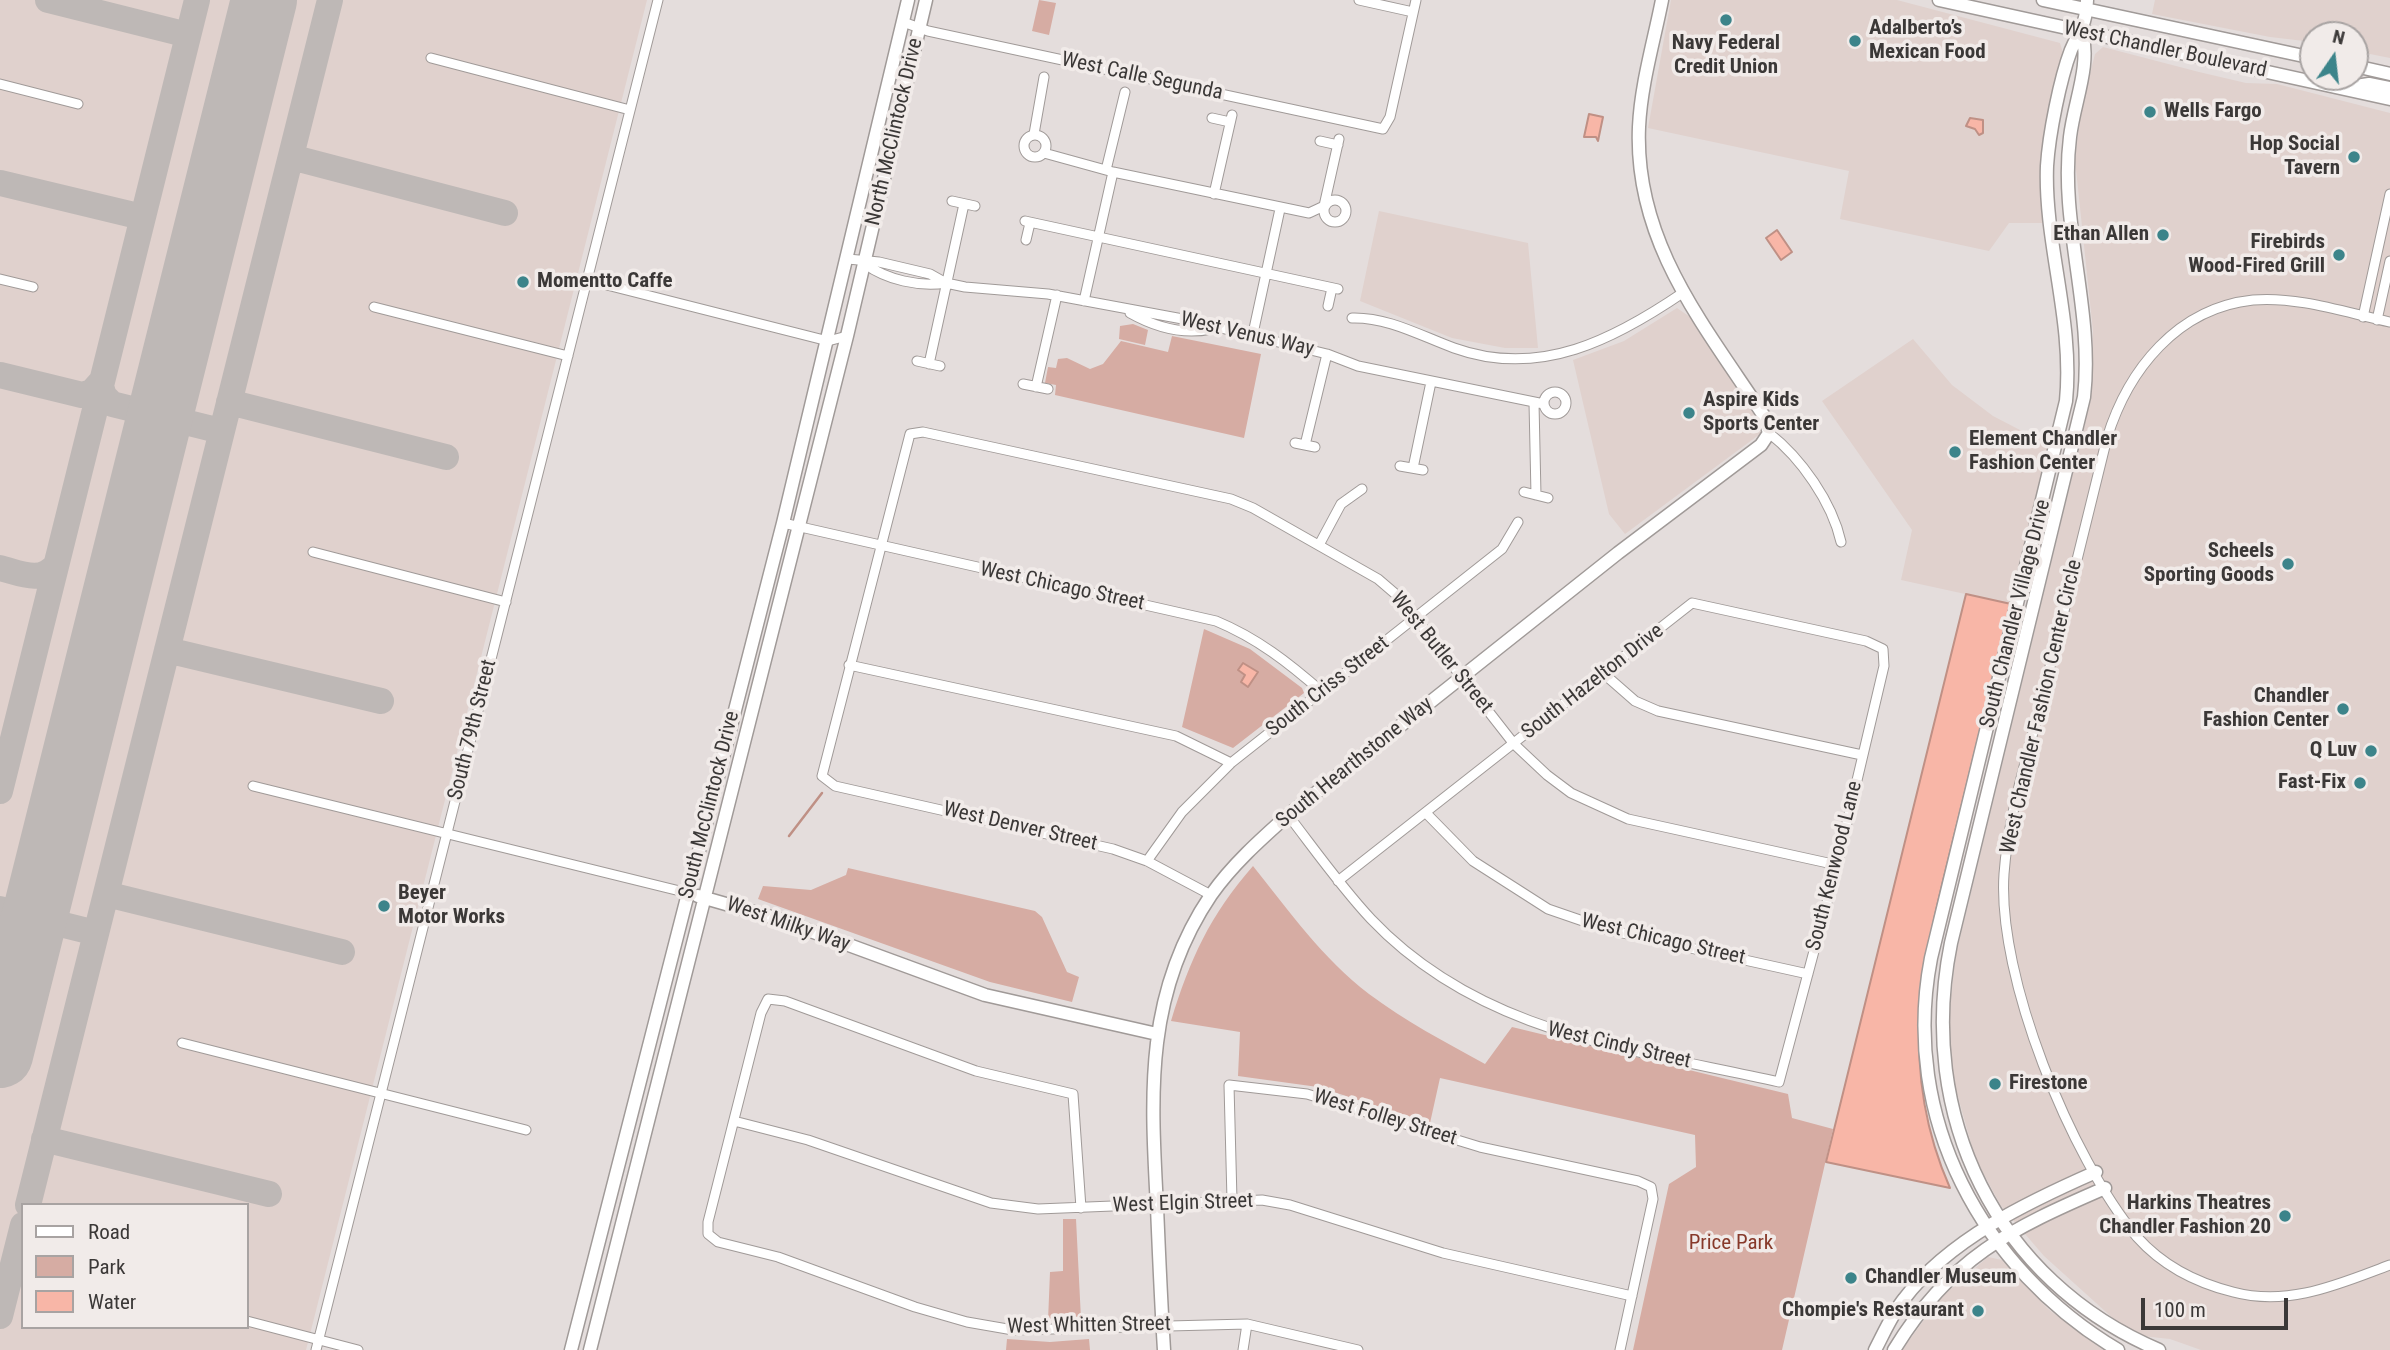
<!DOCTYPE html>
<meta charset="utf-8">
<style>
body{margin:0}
#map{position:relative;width:2390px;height:1350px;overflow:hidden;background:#e4dddc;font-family:"Roboto Condensed",sans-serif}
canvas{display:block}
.legend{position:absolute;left:21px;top:1203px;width:228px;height:126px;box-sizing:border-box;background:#f1ebe9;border:2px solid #a8a3a2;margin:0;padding:9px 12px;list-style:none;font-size:21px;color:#3b3837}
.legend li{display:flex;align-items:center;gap:14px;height:35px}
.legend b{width:35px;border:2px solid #a8a3a2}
.north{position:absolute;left:2299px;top:21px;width:70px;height:70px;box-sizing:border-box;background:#f1ebe9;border:2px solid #a8a3a2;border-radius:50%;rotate:14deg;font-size:19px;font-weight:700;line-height:28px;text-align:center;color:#3b3837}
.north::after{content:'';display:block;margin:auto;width:24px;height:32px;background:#3c848a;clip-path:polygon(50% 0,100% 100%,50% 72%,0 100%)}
.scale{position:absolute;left:2141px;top:1298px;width:147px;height:32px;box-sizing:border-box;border:4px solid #3b3837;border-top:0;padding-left:9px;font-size:21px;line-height:24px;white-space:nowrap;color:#3b3837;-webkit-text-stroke:5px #f1ebe9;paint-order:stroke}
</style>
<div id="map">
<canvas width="2390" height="1350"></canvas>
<ul class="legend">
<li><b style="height:9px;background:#fff"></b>Road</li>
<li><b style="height:19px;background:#d6aca3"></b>Park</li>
<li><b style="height:19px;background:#f8b6a7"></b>Water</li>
</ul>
<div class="north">N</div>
<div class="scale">100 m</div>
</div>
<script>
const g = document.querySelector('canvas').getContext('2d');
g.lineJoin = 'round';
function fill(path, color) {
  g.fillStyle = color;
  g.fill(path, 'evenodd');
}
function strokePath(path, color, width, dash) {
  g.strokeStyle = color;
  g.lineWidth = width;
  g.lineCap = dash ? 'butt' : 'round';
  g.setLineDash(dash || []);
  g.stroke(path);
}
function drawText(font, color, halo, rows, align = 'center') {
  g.font = font + ' "Roboto Condensed",sans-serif';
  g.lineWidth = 7;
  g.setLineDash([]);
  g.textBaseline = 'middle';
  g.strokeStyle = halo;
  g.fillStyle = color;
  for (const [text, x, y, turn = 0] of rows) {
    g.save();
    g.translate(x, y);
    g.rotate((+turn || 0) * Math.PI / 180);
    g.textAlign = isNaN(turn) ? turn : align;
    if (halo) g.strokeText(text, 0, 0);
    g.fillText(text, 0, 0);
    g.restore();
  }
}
const built = new Path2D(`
 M0 0H647L306 1350H0ZM23 1205H247V1327H23Z
 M1671 0H1897L2060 43 2063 53 2040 161 2045 223H2009L1989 251 1840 219 1849 171 1648 128Z
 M2155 0H2390V58L2355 51V35H2313V42L2270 37 2152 14Z
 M2103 47 2199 72 2246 83 2277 84 2390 113V1350H2201L2170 1339 2142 1336 2116 1321 2044 1256 2001 1206 1975 1158 1952 1075 1948 1022 1956 954 2091 399 2093 331 2075 160 2081 109 2095 54Z
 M1379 211 1528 243 1538 348H1505L1452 338 1360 301Z
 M1677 308 1690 317 1755 415 1761 427 1760 434 1625 534 1609 514 1573 360 1624 341Z
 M1913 339 1952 385 1993 416 2020 430 2052 441 2011 604 1901 580 1912 530 1822 401Z
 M1988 1257 2002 1260 2048 1309 2103 1350H1902L1940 1298Z`);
const green = new Path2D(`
 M1039 0 1056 3 1049 35 1032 31Z
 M1133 324 1148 330 1145 345 1119 339 1120 326Z
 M1172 336 1261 354 1244 438 1055 395 1056 385 1045 383 1048 367 1056 368 1058 359 1067 358 1090 369 1103 364 1121 341 1168 352Z
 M1204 629 1250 649 1302 688 1304 693 1233 748 1182 727Z
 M1253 866C1289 911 1323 959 1369 994 1405 1021 1445 1042 1485 1064L1512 1027 1788 1094 1792 1118 1833 1129 1782 1350H1633L1669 1184 1696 1167 1695 1135 1440 1078 1430 1123 1318 1087 1238 1076 1240 1032 1171 1021C1190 959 1210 915 1253 866Z
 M848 868 1035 911 1042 917 1067 972 1079 977 1072 1002 990 982 758 899 763 886 811 890 846 875Z
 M1063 1219H1076L1081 1319 1048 1321 1050 1272 1063 1271Z
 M1007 1339 1050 1342 1089 1339 1090 1350H1006Z`);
const water = new Path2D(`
 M1589 114 1603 117 1598 141 1596 137H1584Z
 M1970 118 1983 120V133L1979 135 1975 129 1966 126Z
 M1777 230 1792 252 1781 260 1766 238Z
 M1966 594 2011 604C1993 676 1975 748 1958 820 1926 949 1893 1059 1950 1188L1826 1162Z
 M1243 663 1258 672 1248 687 1241 682 1245 675 1238 670Z`);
const stream = new Path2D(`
 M789 836 822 793`);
const taxiway = new Path2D(`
 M48 0 188 35
 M291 157 505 213
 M0 183 142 217
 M0 375 82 395 92 392 100 383
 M100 383 104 396 112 404 221 431
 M229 402 446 457
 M0 568C20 573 41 584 56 565
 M167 650 381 701
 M0 791 197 0
 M106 894 342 952
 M0 909 96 933
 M44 1139 269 1194
 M28 1205 330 0
 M0 1316 23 1225`);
const runway = new Path2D(`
 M0 1055 264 0`);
const street = new Path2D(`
 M1359 0 1413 12
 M903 22 928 31 1383 129 1390 117 1416 0
 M431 58 630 110
 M0 84 78 104
 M1212 118 1230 122
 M1034 134 1044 77
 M1024 146a11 11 0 1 1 22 0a11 11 0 1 1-22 0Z
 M1320 141 1338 145
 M1044 153 1113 172 1309 213 1324 206 1339 139
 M1106 170 1125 92
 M1214 194 1232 115
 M1324 211a11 11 0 1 1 22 0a11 11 0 1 1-22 0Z
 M952 201 975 206
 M1025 221 1338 289
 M1026 240 1030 223
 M848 259 879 262 930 274 946 283 965 287 1048 294 1188 320 1327 354 1358 366 1544 404
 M865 264C887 280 919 287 946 283
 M0 279 33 287
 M587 280 828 341 847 336
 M1084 301 1113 172
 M1328 306 1332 288
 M374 307 568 356
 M1130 313C1155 327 1183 335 1211 329
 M2363 317 2390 194
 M1352 318C1388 317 1421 336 1454 348 1540 379 1615 339 1684 292
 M2377 320 2390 261
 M2390 322C2347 313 2298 296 2253 300 2177 308 2128 370 2107 438 2085 529 2062 619 2039 710 2025 764 2008 818 2004 874 1997 977 2071 1158 2137 1237 2162 1265 2197 1283 2233 1292 2289 1307 2339 1284 2390 1265
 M1252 338 1280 209
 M917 361 940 366
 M929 364 964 204
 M1023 384 1048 389
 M1036 387 1057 295
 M1544 403a11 11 0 1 1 22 0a11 11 0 1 1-22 0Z
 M1534 403 1536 495
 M1769 433C1801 458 1832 502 1841 542
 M1295 443 1315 447
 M1305 445 1327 354
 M1400 466 1423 470
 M1413 468 1431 382
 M1524 492 1548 498
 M783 523 1216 621C1257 638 1289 663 1322 692
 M1319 545 1341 504 1362 489
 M313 552 506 602
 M849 665 1176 736 1231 763
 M1603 673 1635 701 1658 711 1862 755
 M253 786 688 893
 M1426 813 1473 861 1548 909 1609 930 1808 974
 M1288 815C1315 850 1341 887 1371 919 1481 1035 1633 1049 1779 1082L1837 865 1884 666 1883 649 1866 641 1692 603 1338 881
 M1147 861 1182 812 1231 763 1502 549 1518 522
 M1211 895 1147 861 1113 849 835 786 822 776 910 434 923 432 1231 499 1253 508 1378 579 1399 597 1514 744 1547 775 1571 793 1628 819 1837 865
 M182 1043 526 1130
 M734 1121 808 1140 991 1203 1038 1209 1262 1200 1290 1205 1443 1253 1632 1296
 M1232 1200 1229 1085 1307 1094 1480 1147 1638 1181 1651 1187 1653 1199 1620 1350
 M1081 1208 1073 1094 976 1071 785 1001 768 999 761 1013 708 1222V1234L718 1242 778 1257 915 1307 967 1322 1013 1330 1247 1324 1358 1350
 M247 1321 358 1350
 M316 1350 658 0
 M1243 1350 1247 1324`);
const secondary = new Path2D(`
 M1939 0 2390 99
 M2043 0 2313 58
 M2087 0C2086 26 2080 29 2071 50 2060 79 2049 134 2047 166 2044 243 2074 320 2066 401L1931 958C1900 1118 1982 1269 2118 1350
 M2082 32C2091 66 2074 102 2070 137 2059 223 2094 310 2084 397L1951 943C1916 1115 1996 1281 2159 1350
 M2355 66 2390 74
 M2349 87 2369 84 2390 88
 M698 896 778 919 985 995 1157 1034
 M571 1350 783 523 908 0
 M590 1350 847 336 926 0
 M1164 1350C1161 1302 1159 1255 1157 1207 1151 1095 1144 994 1211 895 1232 865 1260 840 1288 815L1618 553 1761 445 1769 433 1764 416C1704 325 1634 242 1639 127 1641 84 1654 41 1662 0
 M1875 1350C1884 1333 1892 1314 1904 1299 1949 1239 2030 1201 2096 1172
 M1894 1350C1950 1258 2010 1229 2105 1188`);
const markers = [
 [1726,20,7,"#3c848a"],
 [1855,41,7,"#3c848a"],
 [2150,112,7,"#3c848a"],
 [2354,157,7,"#3c848a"],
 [2163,235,7,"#3c848a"],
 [2339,255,7,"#3c848a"],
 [523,282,7,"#3c848a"],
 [1689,413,7,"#3c848a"],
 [1955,452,7,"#3c848a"],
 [2288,564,7,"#3c848a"],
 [2343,709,7,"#3c848a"],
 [2371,751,7,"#3c848a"],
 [2360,783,7,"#3c848a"],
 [384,906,7,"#3c848a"],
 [1995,1084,7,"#3c848a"],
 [2285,1216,7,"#3c848a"],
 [1851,1278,7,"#3c848a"],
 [1978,1311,7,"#3c848a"]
];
const poiNames = [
 ["Adalberto’s",1869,29,"left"],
 ["Mexican Food",1869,53,"left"],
 ["Navy Federal",1726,44,"center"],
 ["Credit Union",1726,68,"center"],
 ["Wells Fargo",2164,112,"left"],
 ["Hop Social",2340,145],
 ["Tavern",2340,169],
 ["Ethan Allen",2149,235],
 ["Firebirds",2325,243],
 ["Wood-Fired Grill",2325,267],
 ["Momentto Caffe",537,282,"left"],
 ["Aspire Kids",1703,401,"left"],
 ["Sports Center",1703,425,"left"],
 ["Element Chandler",1969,440,"left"],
 ["Fashion Center",1969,464,"left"],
 ["Scheels",2274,552],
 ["Sporting Goods",2274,576],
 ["Chandler",2329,697],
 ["Fashion Center",2329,721],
 ["Q Luv",2357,751],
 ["Fast-Fix",2346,783],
 ["Beyer",398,894,"left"],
 ["Motor Works",398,918,"left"],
 ["Firestone",2009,1084,"left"],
 ["Harkins Theatres",2271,1204],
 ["Chandler Fashion 20",2271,1228],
 ["Chandler Museum",1865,1278,"left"],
 ["Chompie's Restaurant",1964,1311]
];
const streetNames = [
 ["West Chandler Boulevard",2165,50,12],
 ["West Calle Segunda",1142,77,12],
 ["North McClintock Drive",895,132,-77],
 ["West Venus Way",1247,335,13],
 ["West Chicago Street",1062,587,12],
 ["South Chandler Village Drive",2016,614,-76],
 ["West Butler Street",1441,653,51],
 ["South Hazelton Drive",1593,682,-38],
 ["South Criss Street",1328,687,-38],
 ["West Chandler Fashion Center Circle",2042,707,-77],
 ["South 79th Street",473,730,-76],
 ["South Hearthstone Way",1355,763,-39],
 ["South McClintock Drive",710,805,-76],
 ["West Denver Street",1020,827,13],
 ["South Kenwood Lane",1835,866,-76],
 ["West Milky Way",788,925,19],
 ["West Chicago Street",1663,940,13],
 ["West Cindy Street",1619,1046,13],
 ["West Folley Street",1385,1118,17],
 ["West Elgin Street",1183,1204,-2],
 ["West Whitten Street",1089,1326,-1]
];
const parkNames = [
 ["Price Park",1731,1244]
];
fill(built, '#e0d1cd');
fill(green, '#d6aca3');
fill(water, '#f8b6a7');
strokePath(water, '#bf9085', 2);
strokePath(stream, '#bf9085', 2.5);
strokePath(taxiway, '#beb8b6', 26);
strokePath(runway, '#beb8b6', 66);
strokePath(street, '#a09a98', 11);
strokePath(secondary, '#a09a98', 15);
strokePath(street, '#fff', 9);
strokePath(secondary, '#fff', 12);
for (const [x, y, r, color] of markers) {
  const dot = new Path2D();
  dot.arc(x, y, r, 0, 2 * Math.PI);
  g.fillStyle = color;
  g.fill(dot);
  strokePath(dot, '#f1ebe9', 2.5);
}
drawText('bold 21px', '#3b3837', '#f1ebe9', poiNames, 'right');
drawText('21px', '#3b3837', '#f1ebe9', streetNames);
drawText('21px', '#87392a', '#f1ebe9', parkNames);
</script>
